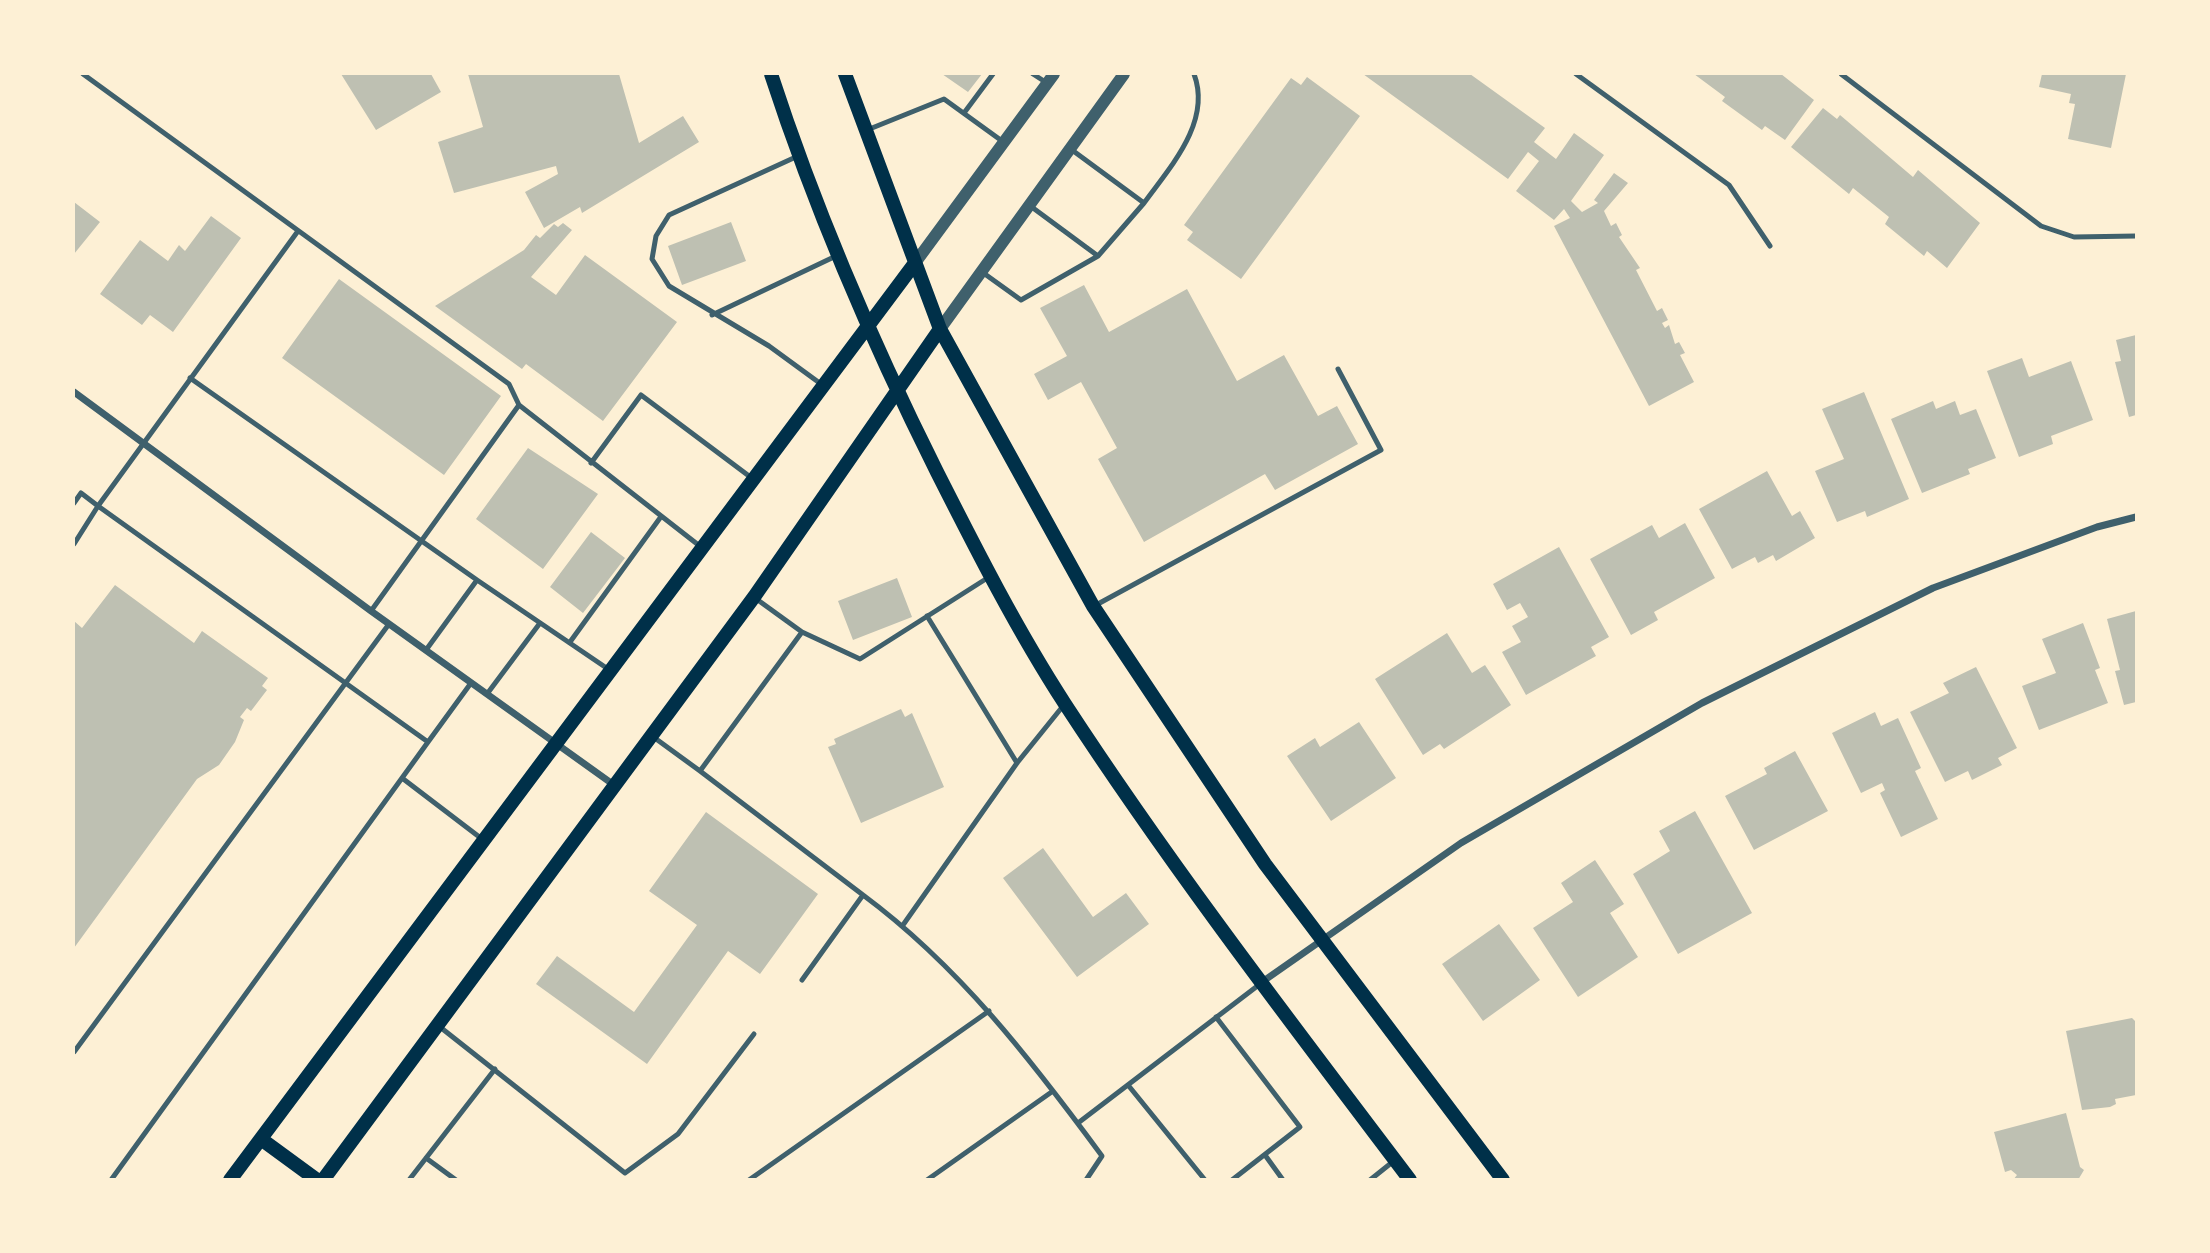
<!DOCTYPE html>
<style>
body{margin:0}
#map{position:relative;width:2210px;height:1253px;overflow:hidden;background:#fdf0d5;font-family:"Source Sans 3",sans-serif}
canvas{display:block}
.frame{position:absolute;inset:0;border:75px solid #fdf0d5;pointer-events:none}
</style>
<div id="map">
<canvas width="2210" height="1253"></canvas>
<div class="frame"></div>
</div>
<script>
const g = document.querySelector('canvas').getContext('2d');
g.lineJoin = 'round';
function fill(path, color) {
  g.fillStyle = color;
  g.fill(path, 'evenodd');
}
function strokePath(path, color, width, dash) {
  g.strokeStyle = color;
  g.lineWidth = width;
  g.lineCap = dash ? 'butt' : 'round';
  g.setLineDash(dash || []);
  g.stroke(path);
}
const building = new Path2D(`
 M341 74H431L441 92 376 130Z
 M468 74H619L639 143 683 116 699 142 582 213 580 207 544 228 525 192 558 174 556 166 454 193 438 142 483 127Z
 M942 74H982L968 92Z
 M1363 74H1470L1545 128 1534 142 1556 159 1574 133 1604 155 1571 201 1582 212 1598 203 1594 200 1614 173 1628 183 1604 211 1611 226 1616 223 1622 235 1619 237 1640 268 1636 270 1657 311 1662 308 1668 320 1662 323 1665 328 1669 325 1675 344 1679 342 1685 353 1680 355 1694 382 1649 406 1554 226 1570 218 1564 209 1554 220 1516 191 1539 161 1528 152 1508 179Z
 M1694 74H1781L1814 100 1785 140 1765 126 1762 130 1722 101 1725 97Z
 M2042 74H2126L2111 148 2068 139 2075 104 2069 103 2071 94 2039 87Z
 M1307 77 1360 116 1241 279 1187 240 1193 232 1184 225 1291 78 1301 85Z
 M1823 108 1837 119 1840 115 1913 177 1918 170 1980 223 1947 268 1927 251 1924 256 1885 224 1889 217 1853 188 1849 194 1791 147Z
 M74 202 100 222 74 254Z
 M211 216 241 238 173 332 150 315 142 325 100 294 140 240 168 261 179 245 185 251Z
 M731 222 746 261 682 285 668 246Z
 M563 223 572 230 531 277 556 295 585 255 677 322 603 421 526 364 522 369 435 306 524 250 536 235 540 238 554 224 558 227Z
 M339 279 501 396 444 475 282 358Z
 M1084 285 1109 332 1187 289 1237 381 1284 355 1318 416 1337 406 1358 444 1275 490 1265 474 1144 542 1098 459 1117 448 1081 382 1048 400 1034 374 1067 356 1040 308Z
 M2136 335V415L2129 417 2115 362 2121 361 2116 340Z
 M2022 358 2029 377 2071 361 2093 420 2051 436 2053 444 2019 457 1987 371Z
 M1864 392 1909 499 1867 517 1865 511 1837 522 1815 471 1844 459 1822 409Z
 M1933 401 1936 409 1955 401 1960 415 1976 409 1996 458 1968 469 1970 474 1922 493 1891 419Z
 M528 448 598 494 543 569 476 519Z
 M1767 471 1792 516 1800 511 1815 538 1776 561 1773 555 1758 563 1755 557 1732 569 1699 509Z
 M1685 523 1715 578 1654 612 1658 620 1631 635 1590 559 1652 525 1659 538Z
 M591 532 625 558 583 613 550 587Z
 M1559 547 1609 637 1591 647 1596 656 1526 695 1502 652 1521 642 1512 626 1528 617 1520 603 1507 610 1493 584Z
 M897 578 912 617 853 640 838 601Z
 M115 585 194 643 202 631 268 678 262 686 267 690 251 711 247 708 240 717 244 720 235 742 219 765 197 779 74 948V621L82 628Z
 M2136 611V702L2124 705 2115 671 2120 670 2107 619Z
 M2083 623 2100 668 2095 670 2108 703 2039 730 2022 686 2056 673 2042 639Z
 M1447 633 1472 673 1485 665 1511 705 1444 749 1440 744 1423 755 1375 679Z
 M1976 667 2017 748 1998 758 2002 765 1972 780 1968 771 1945 782 1910 712 1949 693 1943 683Z
 M901 709 905 717 912 713 944 787 861 823 828 747 836 744 834 739Z
 M1875 712 1881 726 1898 718 1921 768 1915 771 1938 819 1901 837 1880 793 1885 790 1882 783 1861 793 1832 733Z
 M1359 722 1396 778 1331 821 1287 756 1315 738 1320 747Z
 M1795 751 1828 811 1754 850 1725 796 1767 774 1764 768Z
 M1695 811 1752 913 1678 954 1633 874 1670 851 1659 831Z
 M706 812 818 894 760 974 728 951 647 1064 536 984 557 956 634 1012 697 925 649 891Z
 M1043 848 1093 917 1126 893 1149 924 1077 977 1003 878Z
 M1595 860 1624 904 1610 913 1638 957 1578 997 1533 928 1573 902 1561 883Z
 M1499 924 1540 980 1483 1021 1442 964Z
 M2132 1018 2136 1022V1095L2115 1099 2116 1104 2110 1107 2082 1110 2066 1031Z
 M2066 1113 2080 1167 2084 1170 2078 1180H2013L2017 1175 2011 1170 2005 1172 1994 1132Z`);
const service = new Path2D(`
 M83 74 509 384 519 405 701 547
 M1033 74 1047 83
 M1576 74 1729 185 1770 246
 M1841 74 2041 226 2074 237 2136 236
 M964 113 993 74
 M867 130 944 99 1002 141
 M1072 150 1144 203C1170 167 1212 122 1194 74
 M798 156 669 215 656 236 652 259 669 286 769 346 821 384
 M1029 205 1098 256
 M982 272 1021 300 1098 256 1144 203
 M712 315 836 256
 M190 378 477 580 426 650
 M591 463 641 395 753 479
 M74 503 81 493 98 506 298 231
 M74 544 98 506 428 742 402 778
 M477 580 608 669
 M755 598 802 632 700 771 863 895 802 980
 M1096 605 1381 450 1338 369
 M371 611 519 405
 M927 616 1017 763
 M802 632 860 659 989 577
 M570 642 660 518
 M487 694 540 623
 M652 736 700 771
 M428 742 471 683
 M863 895C959 966 1032 1061 1102 1156L1086 1180
 M903 925 1017 763 1063 706
 M1216 1017 1300 1127 1232 1180
 M440 1027 625 1173 678 1134 754 1034
 M74 1052 389 624
 M1128 1085 1205 1180
 M1078 1123 1260 984
 M1265 1155 1283 1180
 M426 1158 456 1180
 M111 1180 402 778 482 839
 M409 1180 495 1069
 M749 1180 989 1011
 M927 1180 1053 1091
 M1370 1180 1395 1160`);
const minor = new Path2D(`
 M74 392 371 611 614 785
 M1262 982 1461 843 1702 703 1933 588 2097 527 2136 517`);
const tertiary = new Path2D(`
 M915 263 1054 74
 M940 329 1124 74`);
const secondary = new Path2D(`
 M771 74C816 212 872 342 937 472 977 551 1017 630 1065 704 1172 868 1292 1024 1410 1180
 M845 74 940 329 1093 606 1265 864 1503 1180
 M261 1139 317 1180
 M230 1180 915 263
 M323 1180 754 597 940 329`);
fill(building, '#bec0b2');
strokePath(service, '#3f606c', 5);
strokePath(minor, '#3f606c', 7);
strokePath(tertiary, '#3f606c', 12);
strokePath(secondary, '#003049', 14);
</script>
